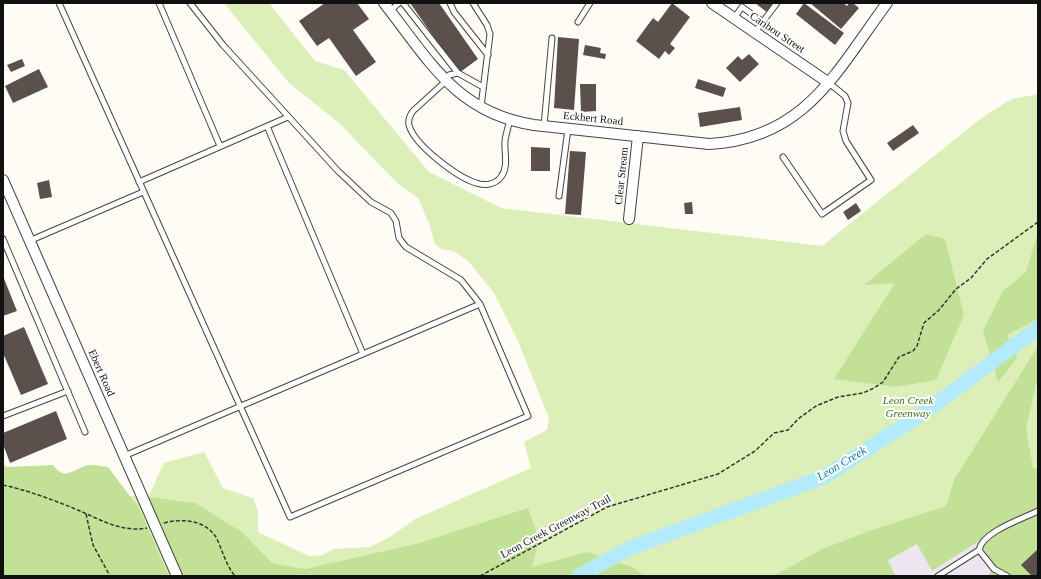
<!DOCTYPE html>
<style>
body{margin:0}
#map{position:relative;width:1041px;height:579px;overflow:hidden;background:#fffcf5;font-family:Georgia,serif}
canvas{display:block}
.frame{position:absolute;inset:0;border:4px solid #111;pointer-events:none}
</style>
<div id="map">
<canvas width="1041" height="579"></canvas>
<div class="frame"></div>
</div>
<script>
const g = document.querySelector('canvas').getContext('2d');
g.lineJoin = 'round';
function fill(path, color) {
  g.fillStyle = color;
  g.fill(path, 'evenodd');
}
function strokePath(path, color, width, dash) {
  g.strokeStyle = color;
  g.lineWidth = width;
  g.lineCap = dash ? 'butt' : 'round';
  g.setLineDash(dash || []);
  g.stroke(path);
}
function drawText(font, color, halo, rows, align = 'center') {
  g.font = font + ' Georgia,serif';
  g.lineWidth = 4;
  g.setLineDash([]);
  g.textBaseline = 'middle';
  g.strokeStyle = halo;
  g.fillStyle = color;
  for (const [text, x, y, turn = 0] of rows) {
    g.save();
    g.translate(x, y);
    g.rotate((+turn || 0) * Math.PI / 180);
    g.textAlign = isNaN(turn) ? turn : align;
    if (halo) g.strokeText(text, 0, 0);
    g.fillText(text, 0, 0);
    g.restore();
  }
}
const industrial = new Path2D(`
 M1038 489V576H837Z`);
const green = new Path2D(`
 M224 3H269L315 61 344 70 429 172 501 208 822 246 984 116 1012 99 1038 94V489L837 576H3V472L131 496 148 497 164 463 204 452 223 488 253 498 258 511V532L309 556 322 555 334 549 370 547 390 537 415 519 531 468 524 442 547 430 549 418 517 339 494 293 468 261 453 251 441 249 435 244 429 223 418 198 397 183 339 123 289 83Z`);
const forest = new Path2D(`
 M1038 232V319L1007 335 1017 358 998 382 983 331 1003 291 1026 272Z
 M926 234 945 239 964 315 936 380 895 387 834 379 895 283 864 285Z
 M1038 346V381L1036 384 1026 429 1033 468H1038V576H987L996 567 979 541 932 571 917 544 888 560 895 576H774L820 550 869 531 946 506 954 480Z
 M3 464 7 467 53 465C67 484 75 465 92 465 97 465 103 467 108 467L139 508 169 576 3 575Z
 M148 497 195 503 242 532 272 563 305 569 416 544 528 508 539 540 532 567 587 552 632 567 644 576H183Z`);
const river = new Path2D(`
 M579 576 630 548 824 477 925 412 1038 328`);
const building = new Path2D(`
 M325 3H357L369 19 353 30 376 62 356 76 329 38 317 46 299 21Z
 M410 3H439L478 59 459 73Z
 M672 3 690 17 670 44 675 48 669 55 665 51 659 59 636 41 653 18 658 22Z
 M755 3H770L773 6 768 13Z
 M804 3 844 33 835 45 796 14Z
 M810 3H843L847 6 849 3H853L859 8 841 29Z
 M558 37 579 39 574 110 554 108Z
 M585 45 601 48 600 53 606 54 605 59 583 55Z
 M749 54 759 64 740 82 726 68 738 56 742 60Z
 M22 59 25 66 11 72 7 65Z
 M39 69 48 87 13 103 5 86Z
 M698 79 726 88 723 97 695 88Z
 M580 84H596V111L581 112Z
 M740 107 742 120 700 127 698 113Z
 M913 125 919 133 893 151 887 143Z
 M531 147 550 148V171H531Z
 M570 151 586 152 581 215 565 214Z
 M49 180 52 197 40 199 37 183Z
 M692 202 693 214H685L684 203Z
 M856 203 861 211 848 220 843 212Z
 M3 276 17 311 3 316Z
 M24 327 48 384 21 395 3 353V336Z
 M56 411 67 439 10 463 3 444V433Z
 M1038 549V576H1032L1021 565Z`);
const path = new Path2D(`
 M3 485C26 490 51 499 73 508 98 518 120 533 147 528
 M86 514 93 545 110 576
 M164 523C182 518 207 520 217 539 223 552 226 565 235 576
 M480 576 607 507 718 474 755 451 774 433 788 430 798 419 816 406 838 397 863 393 874 388 883 382 899 357 913 351 917 346 924 323 939 310 956 289 971 278 987 259 1038 222`);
const service = new Path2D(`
 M59 3 290 517 528 416 480 304 461 280 406 247 399 238 396 221 391 213 371 202 338 171 223 45 190 3
 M159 3 220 146
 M403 3 458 73
 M450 3 454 12 488 55
 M473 3 487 25 490 34 481 107
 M390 11 399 3
 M734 18 742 7 763 22
 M578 22 590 3
 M755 32 777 3
 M445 79 449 75 458 73 483 87
 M446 81 413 111C410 115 408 120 409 125 414 145 457 177 476 183 484 186 495 185 501 177 509 166 504 153 505 141 506 134 508 127 510 120
 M267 126 363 354
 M544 126 552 38
 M783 157 822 214 871 180 846 141 843 131 848 103 845 96 829 83
 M139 182 288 117
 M559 196 568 129
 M3 239 85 432
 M29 241 143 192
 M3 416 68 391
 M124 456 480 304
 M938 576 979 550
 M1007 576 994 569 979 550C982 532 1022 519 1038 511`);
const minor = new Path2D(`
 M384 3C429 60 456 113 534 125L709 144C805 139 836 72 887 3
 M712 3 829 83
 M3 180 177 576
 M629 219 638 136`);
const streetNames = [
 ["Caribou Street",777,33,34],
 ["Eckhert Road",593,119,6],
 ["Clear Stream",622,176,-84],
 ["Ebert Road",101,373,66],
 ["Leon Creek Greenway Trail",556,527,-28]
];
const parkNames = [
 ["Leon Creek",908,401],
 ["Greenway",908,414]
];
const waterNames = [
 ["Leon Creek",842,464,-31]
];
fill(industrial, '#ede5f0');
fill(green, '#dcefb9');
fill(forest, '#c2e197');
strokePath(river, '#b4ebfc', 15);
fill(building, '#5b504c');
strokePath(service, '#444', 7);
strokePath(minor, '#444', 12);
strokePath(path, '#333', 1.5, [4, 2]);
strokePath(service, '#fff', 5);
strokePath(minor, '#fff', 10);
drawText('11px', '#111', '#fff', streetNames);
drawText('italic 11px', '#377119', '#fff', parkNames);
drawText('italic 12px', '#0c7aa9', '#fff', waterNames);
</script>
